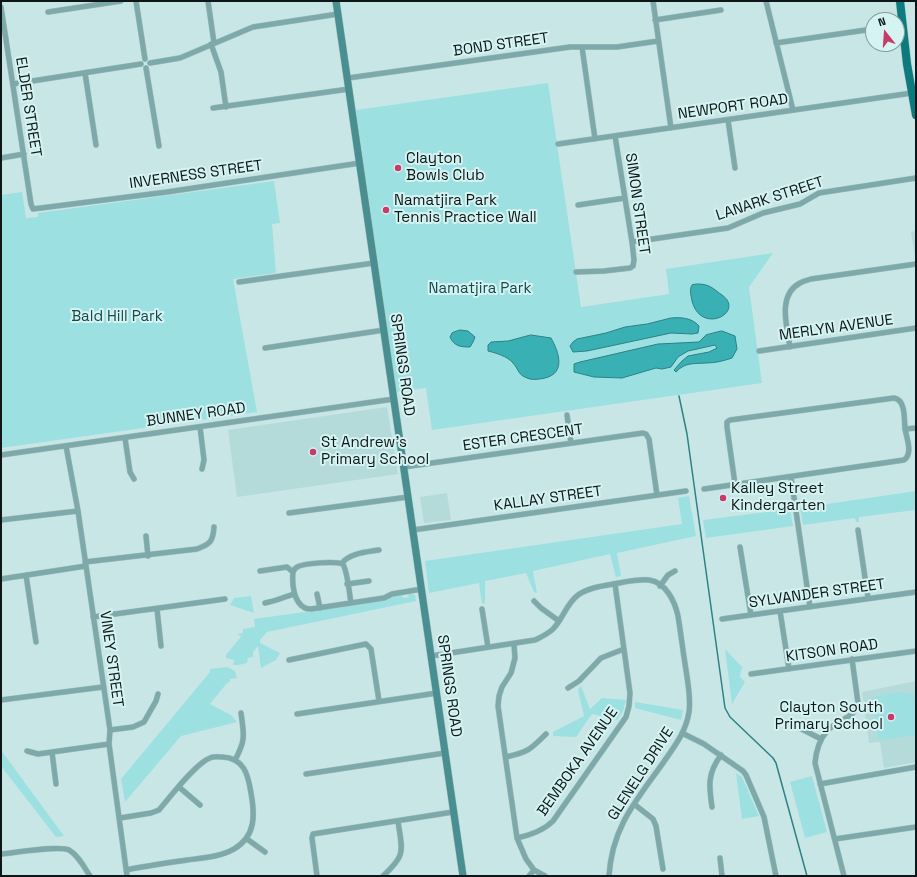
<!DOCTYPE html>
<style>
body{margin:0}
#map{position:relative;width:917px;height:877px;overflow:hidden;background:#c9e6e6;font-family:"Space Grotesk",sans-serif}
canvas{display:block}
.frame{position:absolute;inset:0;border:2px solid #0d1717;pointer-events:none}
.north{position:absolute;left:865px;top:12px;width:40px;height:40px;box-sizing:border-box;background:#d6f3f3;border:1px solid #869b9b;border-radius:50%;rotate:343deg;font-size:11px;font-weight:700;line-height:16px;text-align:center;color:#0d1717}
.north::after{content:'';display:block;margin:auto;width:14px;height:18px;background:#c83a68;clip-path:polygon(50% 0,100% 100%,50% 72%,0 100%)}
</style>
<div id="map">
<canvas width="917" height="877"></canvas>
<div class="frame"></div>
<div class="north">N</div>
</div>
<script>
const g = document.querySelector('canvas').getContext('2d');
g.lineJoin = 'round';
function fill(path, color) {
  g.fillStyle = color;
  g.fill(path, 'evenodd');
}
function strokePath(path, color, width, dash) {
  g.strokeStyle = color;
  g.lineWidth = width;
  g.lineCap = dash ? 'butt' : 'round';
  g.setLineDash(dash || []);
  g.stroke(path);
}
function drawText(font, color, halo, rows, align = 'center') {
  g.font = font + ' "Space Grotesk",sans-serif';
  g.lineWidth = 4;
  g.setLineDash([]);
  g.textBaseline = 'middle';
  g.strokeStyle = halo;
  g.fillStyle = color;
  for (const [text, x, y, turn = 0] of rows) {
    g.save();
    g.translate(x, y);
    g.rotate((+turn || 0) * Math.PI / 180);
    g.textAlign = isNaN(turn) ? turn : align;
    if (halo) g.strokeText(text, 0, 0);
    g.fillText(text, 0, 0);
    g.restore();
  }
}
const built = new Path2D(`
 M916 231V263L911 232Z
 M387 407 398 474 237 497 228 430Z
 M447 493 451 520 424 523 420 497Z
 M916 681V762L884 768 880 742 869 743 862 692Z`);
const green = new Path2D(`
 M548 83 581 307 669 294 666 269 773 253 749 287 762 383 432 430 426 388 396 392 356 110Z
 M274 181 280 223 272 224 276 273 233 279 257 412 1 448V195L22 192 26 218 38 217V213Z
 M916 491V510L859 517V522H856L855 518 803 525 800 508Z
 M689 496 696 536 617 553 621 576 616 577 610 554 533 571 537 593 534 592 526 573 485 581V604L482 603 479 583 429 593 425 561 682 524 678 498Z
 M790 509 793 526 706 538 703 520Z
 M408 593 415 595 416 601 267 632 260 640V643L280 653 276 660 261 668 258 646 253 652V657L248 658 247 663 239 665H233L234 660 226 658V655L240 638 241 636 237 634 243 633V629L255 627 254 619 384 601 391 597 402 595 403 598 409 597Z
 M251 596 254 613 230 605 234 598Z
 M725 649 743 668 741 670 740 677 745 682 732 704Z
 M227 667 235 671 237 678 230 679V682L227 683 210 704 231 715 237 722 181 736 125 802 121 779 210 672V669Z
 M581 686 590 709 602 698 626 700 623 711 617 720 592 714 576 737 553 736V732L584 716 578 690Z
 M898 692 916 695V737L912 736 878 740 872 698Z
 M635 702 683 710 681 720 635 708Z
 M1 750 64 836 56 837 1 766Z
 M736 773 742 777 759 816 742 819Z
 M812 776 827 832 805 838 790 782Z`);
const water = new Path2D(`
 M697 284C710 284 712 288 722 295 746 312 701 336 692 301 691 295 689 290 692 285Z
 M671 318C682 317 692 318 699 326L698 333 692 334 671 333 587 351 573 352 570 346 573 342 577 339 606 333 625 327 647 324Z
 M460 330 468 331 475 337 473 342 470 347C460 347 454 346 450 337L452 333Z
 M722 331 735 336 737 349 732 358C723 361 715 363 706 363 694 364 685 362 676 372L674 370 682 361 688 356 709 352 717 348 715 345 688 351 678 357 671 367 662 369 656 368 622 378 594 377 574 372V364L580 362 658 344 699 342 706 335Z
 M531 335 551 338C559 352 566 373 545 378 541 379 534 380 530 379 517 375 520 371 513 363 507 356 496 353 488 351V345L491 342 508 341Z`);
const stream = new Path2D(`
 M679 396 687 434 725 708 730 717 773 758 776 763 807 876`);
const minor = new Path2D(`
 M136 1 145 59
 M208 1 214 43
 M653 1 671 128
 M766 1 793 110
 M1 7 31 204 33 209 167 192 360 163
 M48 12 121 1
 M655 20 721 10
 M776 43 873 29
 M211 44 221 72 226 107
 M582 47 595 139
 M150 63 180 58 253 27 338 14
 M146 68 159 146
 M85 73 96 145
 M348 78 570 47H617L658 41
 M13 84 141 64
 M213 108 349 89
 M728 120 735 168
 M558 144 912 93
 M1 158 24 154
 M578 205 625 198
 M632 242 728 228 763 213 800 204 819 193 916 178
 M576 272 604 271 630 268 633 266 634 260 632 242 615 136
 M239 282 374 263
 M790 347C787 327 777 295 800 283 803 281 808 280 811 279L916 264
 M265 348 384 330
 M759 351 916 328
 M567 415 571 443
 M200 427 204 460 202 469
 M125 438 130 472 134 479
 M66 446 78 511 110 730 109 744 127 876
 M1 455 394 399
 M404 467 643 433 646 434 649 439 657 495
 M791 477 810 607
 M735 484 727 427V422L730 420 894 398C906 400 904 419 905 429
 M704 489 904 460C913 454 907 439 905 429L916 428
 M289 513 408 497
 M1 520 78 511
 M413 530 686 491
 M858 530 868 598
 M146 536 148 556
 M740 547 751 615
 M85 562 197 549C210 544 213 542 214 527
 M342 563C350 553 367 552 379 550
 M260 571 287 567 293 572
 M26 575 36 642
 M1 579 86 566
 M347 584 369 581
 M660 586 668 575 675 571
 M317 594 320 608
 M534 601 541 608 559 621
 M265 603C276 601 284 597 294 594
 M351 603C349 591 348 574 343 564 335 561 304 563 297 567 295 568 294 570 293 572 292 583 293 602 305 608 307 609 309 609 311 609L384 598 392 594 422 589
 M157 609 161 646
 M482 609 488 647
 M780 611 789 669
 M93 617 225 599
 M722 619 916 592
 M514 644 515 658 511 673 502 687 499 696 498 706 517 838 526 859 534 870 545 876
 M431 656 535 640C541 637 548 634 553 629 563 619 566 604 578 595 588 588 601 586 613 584 625 582 637 579 649 580 666 582 675 602 678 616 681 634 683 652 686 670 688 684 691 698 689 712 686 732 674 747 663 763 636 801 612 827 609 876
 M289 660 366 644 371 649 379 701
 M751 674 916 651
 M568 688 579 681 601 658 624 649
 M1 700 103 687
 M297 714 437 693
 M781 721 790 723 821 739
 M110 730 133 727 144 722 156 701 158 694
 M682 733 704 744 743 771 746 775 764 817 776 876
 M27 751 38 754 109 744
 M52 752 56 784
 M506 757C528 752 530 750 546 734
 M235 760C246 740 244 735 241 713
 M306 774 445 753
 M820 784 916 767
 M179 787 200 805
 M634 804 653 819 656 826 663 869
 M712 807C709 786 707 774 721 755
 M120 818 151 813 159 810C170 797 196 763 210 758 213 756 218 757 222 757 244 758 248 774 251 793 255 815 256 836 234 849 220 857 202 858 187 860 167 863 146 866 126 870
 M517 838C531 835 543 831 553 821L626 717 629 706 630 693 615 584
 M247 839 265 852
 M835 839 916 827
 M1 854C14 853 59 845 69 850 78 855 84 867 90 876
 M720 858 722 876
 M317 876 312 838 313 834 453 812
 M383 876C407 854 402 851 398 821
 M529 876 534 870
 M844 876 815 763C816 752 819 740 827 731 838 719 856 718 858 703L852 659`);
const secondary = new Path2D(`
 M336 1 463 876`);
const primary = new Path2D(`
 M900 1 907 64 916 115`);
const markers = [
 [398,168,4,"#c83a68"],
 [386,210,4,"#c83a68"],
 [313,452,4,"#c83a68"],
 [723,498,4,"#c83a68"],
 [891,717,4,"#c83a68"]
];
const streetNames = [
 ["BOND STREET",501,45,-8],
 ["ELDER STREET",28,107,81],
 ["NEWPORT ROAD",733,107,-8],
 ["INVERNESS STREET",196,175,-8],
 ["LANARK STREET",770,199,-18],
 ["SIMON STREET",637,204,82],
 ["MERLYN AVENUE",836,328,-8],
 ["SPRINGS ROAD",402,365,82],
 ["BUNNEY ROAD",196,415,-8],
 ["ESTER CRESCENT",523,438,-8],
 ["KALLAY STREET",548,499,-8],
 ["SYLVANDER STREET",817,594,-8],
 ["KITSON ROAD",832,651,-8],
 ["VINEY STREET",111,659,82],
 ["SPRINGS ROAD",449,686,82],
 ["BEMBOKA AVENUE",578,762,-55],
 ["GLENELG DRIVE",641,774,-57]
];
const poiNames = [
 ["Clayton",406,159],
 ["Bowls Club",406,176],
 ["Namatjira Park",394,201],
 ["Tennis Practice Wall",394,218],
 ["St Andrew's",321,443],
 ["Primary School",321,460],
 ["Kalley Street",731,489],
 ["Kindergarten",731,506],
 ["Clayton South",883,708,"right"],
 ["Primary School",883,725,"right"]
];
const parkNames = [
 ["Namatjira Park",480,289],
 ["Bald Hill Park",117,317]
];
fill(built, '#b4dada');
fill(green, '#9de0e1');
fill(water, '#39b0b4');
strokePath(water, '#2c8285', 1);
strokePath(stream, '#2c8285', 1.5);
strokePath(minor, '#a7c1c1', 6);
strokePath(secondary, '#a7c1c1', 8);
strokePath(primary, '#a7c1c1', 9);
strokePath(minor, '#7ea9aa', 5);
strokePath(secondary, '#498f91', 7);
strokePath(primary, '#0d7b7e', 8);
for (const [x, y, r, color] of markers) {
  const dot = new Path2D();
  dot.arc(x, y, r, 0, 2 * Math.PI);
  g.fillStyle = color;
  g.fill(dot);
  strokePath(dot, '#d6f3f3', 1.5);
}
drawText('15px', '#0d1717', '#d6f3f3', streetNames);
drawText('15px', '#0d1717', '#d6f3f3', poiNames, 'left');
drawText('15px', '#16494a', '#d6f3f3', parkNames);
</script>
